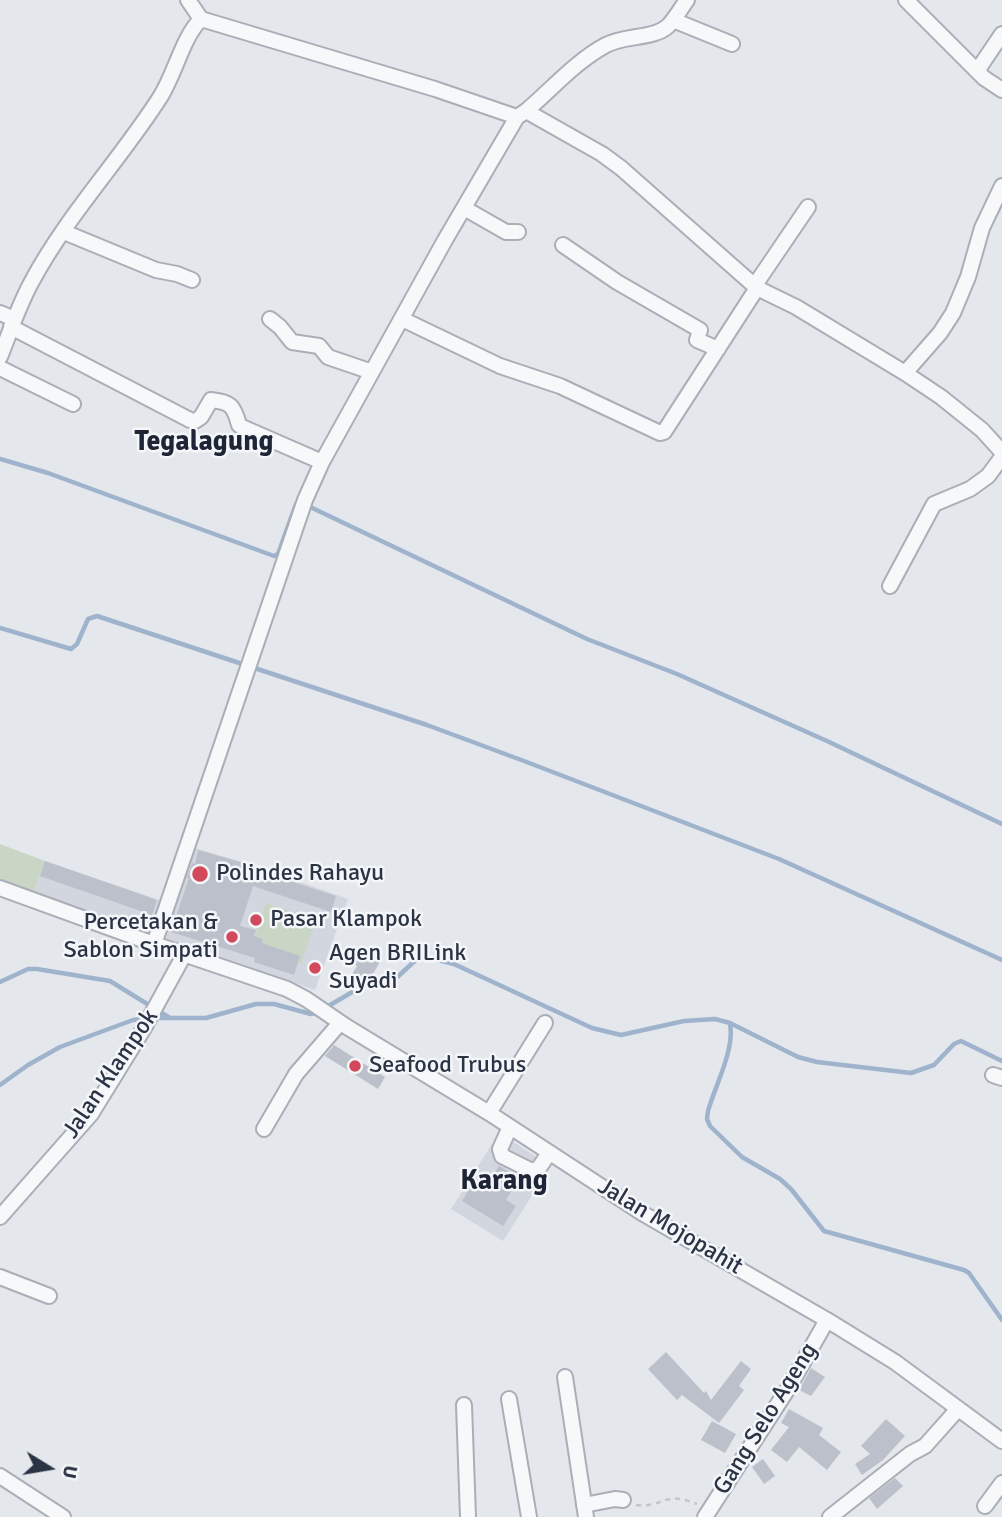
<!DOCTYPE html>
<style>
body{margin:0}
#map{position:relative;width:1002px;height:1517px;overflow:hidden;background:#e4e7ec;font-family:Signika,sans-serif}
canvas{display:block}
.north{position:absolute;left:14px;top:1433px;width:70px;height:70px;-webkit-text-stroke:5px #f4f6f9;paint-order:stroke;rotate:101deg;font-size:19px;font-weight:700;line-height:28px;text-align:center;color:#2b3445}
.north::after{content:'';display:block;margin:auto;width:24px;height:32px;background:#2b3445;clip-path:polygon(50% 0,100% 100%,50% 72%,0 100%)}
</style>
<div id="map">
<canvas width="1002" height="1517"></canvas>
<div class="north">U</div>
</div>
<script>
const g = document.querySelector('canvas').getContext('2d');
g.lineJoin = 'round';
function fill(path, color) {
  g.fillStyle = color;
  g.fill(path, 'evenodd');
}
function strokePath(path, color, width, dash) {
  g.strokeStyle = color;
  g.lineWidth = width;
  g.lineCap = dash ? 'butt' : 'round';
  g.setLineDash(dash || []);
  g.stroke(path);
}
function drawText(font, color, halo, rows, align = 'center') {
  g.font = font + ' Signika,sans-serif';
  g.lineWidth = 5;
  g.setLineDash([]);
  g.textBaseline = 'middle';
  g.strokeStyle = halo;
  g.fillStyle = color;
  for (const [text, x, y, turn = 0] of rows) {
    g.save();
    g.translate(x, y);
    g.rotate((+turn || 0) * Math.PI / 180);
    g.textAlign = isNaN(turn) ? turn : align;
    if (halo) g.strokeText(text, 0, 0);
    g.fillText(text, 0, 0);
    g.restore();
  }
}
const built = new Path2D(`
 M195 848 255 866 348 899 315 990 165 940Z
 M45 861 162 901 151 935 34 892Z
 M499 1133 551 1166 503 1241 451 1209Z`);
const green = new Path2D(`
 M0 844 45 861 34 892 0 879Z
 M266 903 316 919 301 964 251 948Z`);
const stream = new Path2D(`
 M0 459 48 473 274 556 278 554 296 504 306 505 587 639 677 674 827 741 1002 824
 M0 628 71 649 77 644 88 619 97 616 427 725 524 761 779 859 1002 960
 M0 982 28 969H37L110 981 170 1018
 M325 1008 366 984 392 982 418 958 426 957 454 964 592 1028 621 1035 684 1021 715 1019 730 1023 798 1057 817 1062 911 1073 934 1065 954 1044 961 1041 1002 1061
 M730 1024C735 1049 715 1086 708 1111L707 1119 710 1126 742 1157 780 1179 791 1189 824 1231 964 1270 969 1273 1002 1320
 M0 1085 28 1065 60 1047 133 1020 150 1018H206L256 1004H274L311 1014 318 1012`);
const building = new Path2D(`
 M198 850 251 865 250 868 336 896 331 912 253 886 240 926 256 930 254 936 263 939 262 943 300 956 294 975 254 962 255 958 171 932 189 878H187L192 863 195 864Z
 M45 861 157 900 152 915 40 876Z
 M360 948 381 960 370 979 364 976 361 982 351 976 357 966 352 963Z
 M334 1045 385 1077 378 1089 325 1056Z
 M499 1166 519 1178 506 1200 516 1206 503 1226 462 1201 474 1181 485 1188Z
 M666 1352 704 1393 706 1391 711 1400 741 1361 751 1369 739 1386 744 1390 719 1423 682 1395 677 1400 648 1369Z
 M811 1368 825 1377 811 1396 799 1390Z
 M789 1409 823 1428 819 1435 841 1452 827 1470 799 1447 787 1462 771 1450 789 1427 781 1423Z
 M886 1419 905 1436 883 1460 862 1475 855 1464 870 1454 861 1446Z
 M712 1421 736 1434 725 1453 701 1440Z
 M763 1459 775 1476 764 1484 752 1467Z
 M895 1478 903 1486 877 1509 869 1498Z`);
const path = new Path2D(`
 M636 1505C665 1508 663 1490 697 1504`);
const minor = new Path2D(`
 M188 0 201 19
 M906 0 984 78 1002 90
 M673 20 732 44
 M977 71 1002 34
 M526 111 602 154 621 168 757 288 796 307 905 373 941 397 982 430 1002 452
 M464 208 506 232H518
 M64 232 156 270 177 274 192 280
 M563 245 617 282 700 330 697 340 718 349
 M755 285 808 207
 M0 313 14 319
 M270 319 280 327 292 342 319 346 328 357 372 372
 M402 319 500 366 560 386 660 433 664 432 757 288
 M11 327 190 420 195 421 201 417 211 400C231 402 234 406 239 425L244 428 322 462
 M0 357C10 332 18 307 31 283 66 217 119 161 159 99 175 75 182 38 201 19L435 89 517 117
 M0 368 73 404
 M905 373 940 333 953 313 968 277 982 228 1002 186
 M890 586 934 504 970 489 988 476 1002 457
 M0 888 154 944 287 989 306 999 347 1027 489 1113 642 1213 827 1320 895 1362 1002 1441
 M154 944 305 500 322 462 445 240 517 117 526 111C552 89 576 61 606 45 625 35 654 39 668 26 675 19 681 8 687 0
 M993 1075 1002 1078
 M489 1113 545 1023
 M510 1127 500 1149 502 1156 532 1171 539 1168 549 1153
 M264 1129 296 1074 340 1023
 M0 1217 91 1114 144 1028 184 955
 M0 1277 49 1296
 M565 1377 586 1517
 M509 1399 529 1517
 M464 1405 468 1517
 M0 1476 63 1517
 M584 1505 615 1499 623 1500
 M985 1506 1002 1483
 M705 1517 789 1387 827 1320
 M830 1517 910 1454 925 1446 958 1409`);
const markers = [
 [200,874,9,"#d1495b"],
 [256,920,7,"#d1495b"],
 [232,937,7,"#d1495b"],
 [315,968,7,"#d1495b"],
 [355,1066,7,"#d1495b"]
];
const poiNames = [
 ["Polindes Rahayu",216,874],
 ["Pasar Klampok",270,920],
 ["Percetakan &",218,923,"right"],
 ["Sablon Simpati",218,951,"right"],
 ["Agen BRILink",329,954],
 ["Suyadi",329,982],
 ["Seafood Trubus",369,1066]
];
const streetNames = [
 ["Jalan Klampok",111,1074,-56],
 ["Jalan Mojopahit",670,1227,31],
 ["Gang Selo Ageng",766,1419,-58]
];
const quarterNames = [
 ["Tegalagung",204,443],
 ["Karang",504,1182]
];
fill(built, '#d2d6de');
fill(green, '#c9d6c5');
strokePath(stream, '#9fb4cc', 4.5);
fill(building, '#bbc0ca');
strokePath(minor, '#a9aeb7', 18);
strokePath(path, '#c2c5cb', 2.5, [5, 5]);
strokePath(minor, '#f7f8fa', 14);
for (const [x, y, r, color] of markers) {
  const dot = new Path2D();
  dot.arc(x, y, r, 0, 2 * Math.PI);
  g.fillStyle = color;
  g.fill(dot);
  strokePath(dot, '#f4f6f9', 2.5);
}
drawText('24px', '#2b3445', '#f4f6f9', poiNames, 'left');
drawText('24px', '#2b3445', '#f4f6f9', streetNames);
drawText('bold 28px', '#1d2536', '#f4f6f9', quarterNames);
</script>
